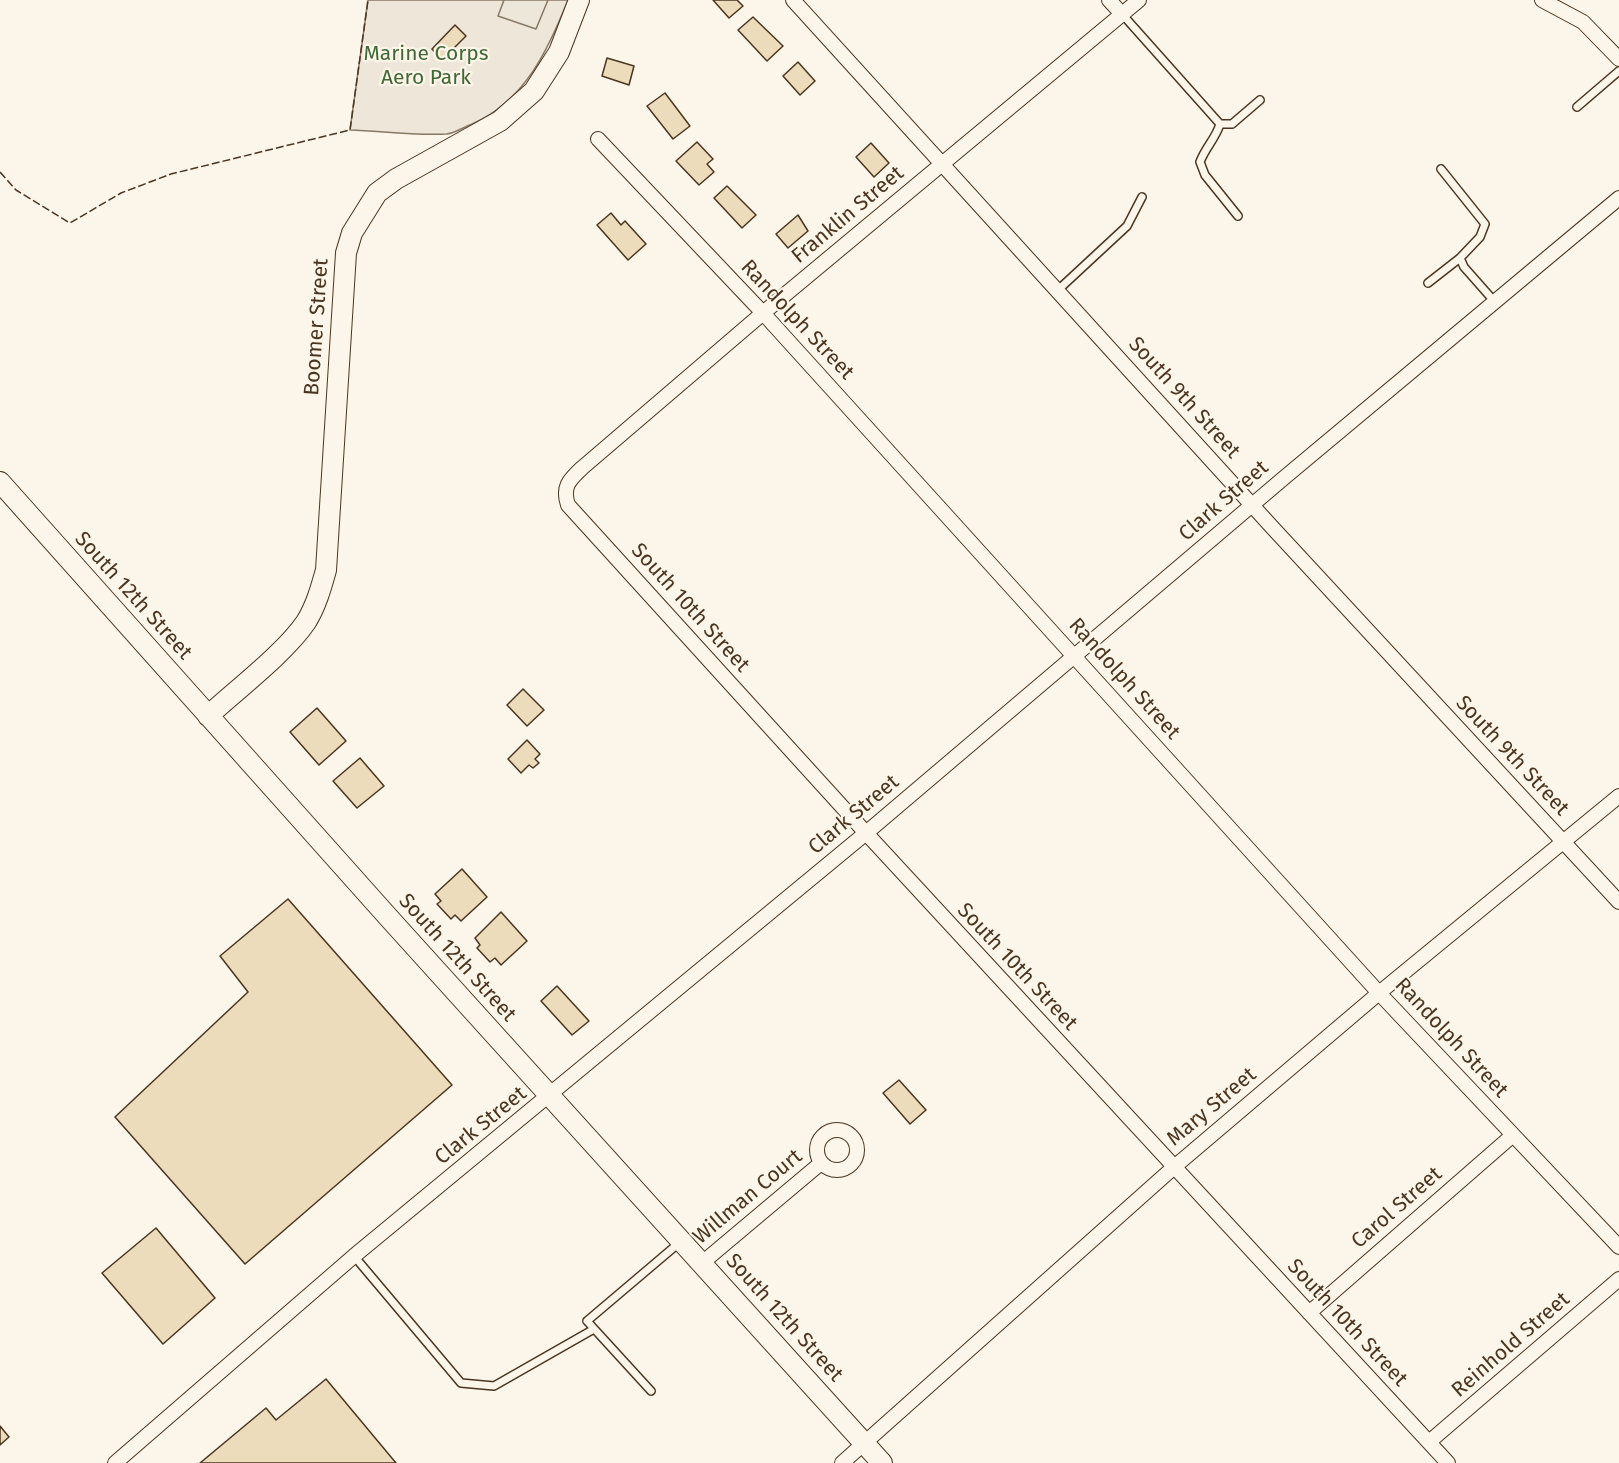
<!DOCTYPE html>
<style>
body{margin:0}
canvas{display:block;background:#fbf6e9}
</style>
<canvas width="1619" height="1463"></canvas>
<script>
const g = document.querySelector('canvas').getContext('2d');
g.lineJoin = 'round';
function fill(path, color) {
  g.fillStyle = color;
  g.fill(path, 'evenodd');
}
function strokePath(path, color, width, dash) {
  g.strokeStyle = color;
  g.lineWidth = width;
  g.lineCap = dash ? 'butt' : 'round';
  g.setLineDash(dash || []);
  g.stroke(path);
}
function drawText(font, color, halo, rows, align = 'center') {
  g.font = font + ' "Fira Sans",sans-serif';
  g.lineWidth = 4.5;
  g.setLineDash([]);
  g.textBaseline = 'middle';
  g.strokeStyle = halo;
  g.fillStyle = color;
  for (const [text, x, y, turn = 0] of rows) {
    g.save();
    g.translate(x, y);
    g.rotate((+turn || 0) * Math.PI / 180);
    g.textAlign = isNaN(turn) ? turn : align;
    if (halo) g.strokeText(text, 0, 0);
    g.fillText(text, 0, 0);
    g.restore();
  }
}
const green = new Path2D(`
 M368 0H568C548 50 525 101 472 124 464 127 455 133 447 134 415 136 381 131 350 130Z`);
const parking = new Path2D(`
 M504 0H548L536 29 498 16Z`);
const building = new Path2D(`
 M713 0H737L743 6 729 18Z
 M753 17 783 46 767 61 738 30Z
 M455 25 466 36 442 60 432 49Z
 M607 58 634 66 629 85 602 76Z
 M798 62 815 81 800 95 783 76Z
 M665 93 690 126 673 139 647 106Z
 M697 142 713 159 707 164 714 172 699 185 676 161Z
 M871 143 889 163 874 177 856 157Z
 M727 186 756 215 742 228 714 198Z
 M611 213 621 225 625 221 646 244 628 260 597 225Z
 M798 215 808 231 788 248 776 234Z
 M523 689 544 710 527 726 507 705Z
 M317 708 346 741 319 765 290 732Z
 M527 740 540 754 535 759 539 763 533 768 529 765 521 773 508 759Z
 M360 758 384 786 357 808 333 781Z
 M462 869 487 897 461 921 455 915 451 919 437 904 441 901 435 894Z
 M288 899 452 1085 245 1264 115 1117 248 992 220 956Z
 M501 912 527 941 501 965 495 958 490 962 477 948 480 945 475 938Z
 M557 986 589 1021 572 1035 541 1001Z
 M899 1080 926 1110 910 1124 883 1093Z
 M156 1228 215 1298 163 1344 102 1273Z
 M326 1379 396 1463H200L266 1408 276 1420Z
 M0 1426 9 1437 0 1445Z`);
const lane = new Path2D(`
 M1122 14 1220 124C1216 138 1205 148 1200 162L1205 175 1238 216
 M1577 107 1619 71
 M1220 124H1232L1260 100
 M1441 169 1485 224 1480 237 1460 258 1464 267 1494 301
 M1428 283 1460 258
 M1058 290 1127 226 1142 197
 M354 1256 461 1383 494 1386 594 1329
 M651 1391 587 1321 679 1243`);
const street = new Path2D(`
 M793 0 1271 526 1619 902
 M1109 0 1122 14
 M1139 0 763 313 582 468C569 480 562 487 568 505L866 833 1448 1463
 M1542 0 1583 22 1619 59
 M598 139 763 313 1379 993 1619 1247
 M817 1150a20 20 0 1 1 40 0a20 20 0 1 1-40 0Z
 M702 1263 821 1163
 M1309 1313 1513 1135
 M1429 1442 1619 1279
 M115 1463 354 1256 866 833 1285 477 1619 198
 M842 1463 1173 1168 1379 993 1619 796`);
const secondary = new Path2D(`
 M0 482 389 918 882 1463
 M208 716C235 691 286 652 306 622 316 606 321 588 326 570L346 253 352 233 377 193 396 179 500 121 534 91 559 52 579 0`);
const fence = new Path2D(`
 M0 172 16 190 70 223 121 193 171 174 350 130 368 0`);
const parkNames = [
 ["Marine Corps",426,54],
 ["Aero Park",426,78]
];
const streetNames = [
 ["Franklin Street",848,215,-40],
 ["Randolph Street",797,320,47],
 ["Boomer Street",317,327,-86],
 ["South 9th Street",1184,398,48],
 ["Clark Street",1224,501,-41],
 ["South 12th Street",133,596,48],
 ["South 10th Street",690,608,48],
 ["Randolph Street",1124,679,48],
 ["South 9th Street",1512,756,47],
 ["Clark Street",854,815,-40],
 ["South 12th Street",457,958,48],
 ["South 10th Street",1017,967,47],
 ["Randolph Street",1451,1038,47],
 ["Mary Street",1212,1107,-40],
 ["Clark Street",481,1126,-39],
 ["Willman Court",748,1197,-40],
 ["Carol Street",1397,1208,-41],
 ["South 12th Street",784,1318,48],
 ["South 10th Street",1347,1323,47],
 ["Reinhold Street",1511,1345,-41]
];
fill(green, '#ede6d9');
strokePath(green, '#887966', 1.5);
fill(parking, '#ede7d9');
strokePath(parking, '#887966', 1.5);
fill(building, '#ecdcbc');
strokePath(building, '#4a3520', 1.5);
strokePath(lane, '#4a3520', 10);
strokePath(street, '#4a3520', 16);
strokePath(secondary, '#4a3520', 22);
strokePath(lane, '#fbf6e9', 7);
strokePath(street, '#fbf6e9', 14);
strokePath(secondary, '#fbf6e9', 20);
strokePath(fence, '#4a3520', 1.5, [8, 3]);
drawText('21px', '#436837', '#fbf6e9', parkNames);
drawText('21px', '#4a3520', '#fbf6e9', streetNames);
</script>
